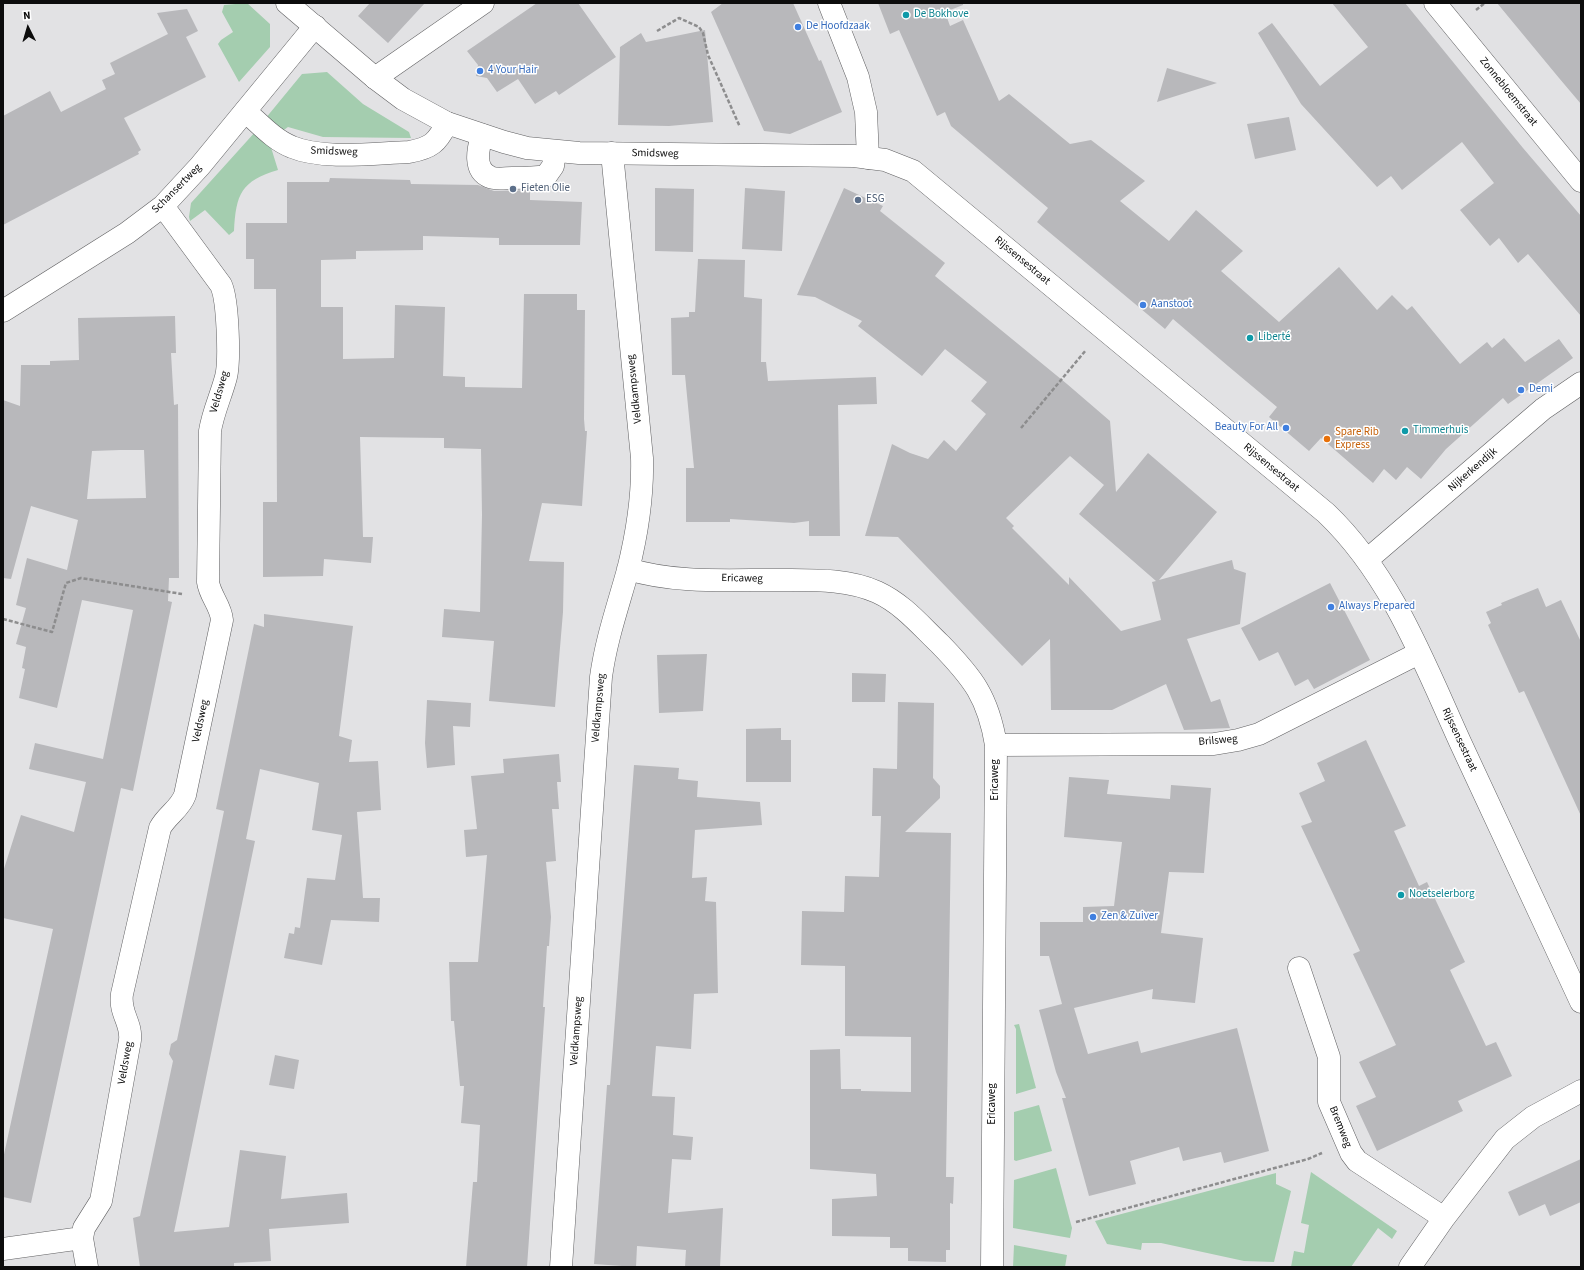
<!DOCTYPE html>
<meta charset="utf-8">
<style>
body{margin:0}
#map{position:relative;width:1584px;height:1270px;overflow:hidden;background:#e2e2e4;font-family:"Source Sans 3",sans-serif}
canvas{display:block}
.frame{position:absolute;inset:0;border:4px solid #0c0c0c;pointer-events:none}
.north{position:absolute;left:8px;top:8px;width:40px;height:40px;-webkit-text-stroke:3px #fff;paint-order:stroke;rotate:355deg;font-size:11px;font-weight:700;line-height:16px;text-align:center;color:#0c0c0c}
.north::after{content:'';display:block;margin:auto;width:14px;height:18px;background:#0c0c0c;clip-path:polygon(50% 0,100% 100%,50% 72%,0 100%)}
</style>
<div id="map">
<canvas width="1584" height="1270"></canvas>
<div class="frame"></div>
<div class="north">N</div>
</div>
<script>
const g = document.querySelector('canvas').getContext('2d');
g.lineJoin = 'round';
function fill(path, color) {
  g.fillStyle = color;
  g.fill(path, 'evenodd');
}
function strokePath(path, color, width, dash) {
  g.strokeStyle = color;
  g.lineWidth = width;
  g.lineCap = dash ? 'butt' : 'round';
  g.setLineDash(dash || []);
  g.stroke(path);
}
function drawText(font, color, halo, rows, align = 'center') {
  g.font = font + ' "Source Sans 3",sans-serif';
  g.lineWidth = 3;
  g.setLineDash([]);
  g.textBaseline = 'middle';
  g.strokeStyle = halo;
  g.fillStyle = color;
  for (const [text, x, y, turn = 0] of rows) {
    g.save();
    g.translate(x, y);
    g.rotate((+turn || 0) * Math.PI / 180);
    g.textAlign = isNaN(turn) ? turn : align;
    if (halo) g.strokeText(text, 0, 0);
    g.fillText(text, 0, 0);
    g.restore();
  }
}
const green = new Path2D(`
 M247 3 270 24V47L239 82 218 44 221 40 233 32 222 12 224 5Z
 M327 72 363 104 409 132 411 138 323 137 288 127 281 132 265 119 302 74Z
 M256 131 269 141 278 170C241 181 236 194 234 231L229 235 205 210 190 221 189 217 191 203Z
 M1019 1024 1036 1088 1016 1094V1029L1014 1025Z
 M1039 1105 1052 1151 1016 1161 1014 1160V1112Z
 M1056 1168 1072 1228 1070 1238 1013 1228 1014 1180Z
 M1311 1172 1397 1231 1392 1239 1378 1228 1351 1267H1291L1294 1251 1304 1253 1309 1225 1301 1223Z
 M1276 1173V1184L1291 1191 1274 1262 1244 1261 1161 1243H1142L1141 1250 1107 1244 1095 1221Z
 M1014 1245 1067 1255 1065 1267H1013Z`);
const building = new Path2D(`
 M370 3H425L388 43 358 16Z
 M537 3H578L616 57 559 95 556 91 535 104 518 79 497 92 487 78 476 76 478 65 467 51Z
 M723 3H793L819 61 821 60 842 112 790 134 764 131 711 12Z
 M878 3H963V5L945 12 950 26 963 20 999 101 1009 94 1070 144 1091 140 1145 181 1120 201 1169 241 1196 210 1243 251 1221 271 1279 322 1339 267 1377 310 1392 295 1407 310 1412 306 1460 364 1487 342 1492 348 1504 338 1525 362 1559 339 1573 358 1508 404 1503 398 1446 449 1421 479 1407 467 1396 480 1384 469 1373 483 1321 438 1309 451 1269 417 1277 407 1228 366 1173 319 1165 329 1037 222 1048 208 951 126 945 112 937 116 899 30 890 34Z
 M1332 3H1405L1523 148 1581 216V316L1528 254 1518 263 1499 238 1490 246 1460 210 1494 183 1462 142 1402 190 1391 176 1377 187 1301 104 1258 33 1272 23 1320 86 1368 47Z
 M1497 3H1581V104L1559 78Z
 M187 9 198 31 186 37 206 77 124 118 141 150 138 152 139 154 3 225V116L50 91 61 112 106 89 102 80 115 74 110 63 168 34 157 13Z
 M705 30 713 122 669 126 618 125 620 47 641 33 646 42Z
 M1167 68 1217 83 1157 102Z
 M1289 117 1296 150 1255 159 1247 124Z
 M330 178 410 180 411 184 478 185 494 191 530 190V200L582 202 580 245H499V238L423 236V250L356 251V259L321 260V307H343V359L394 358 395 305 445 307 443 376 465 377V387L522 388 524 294H577V310H585L584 419 585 431H587L582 506 542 503 529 561 564 562 563 612 555 707 489 701 494 641 442 637 444 609 480 612 482 515 481 449 444 448V438L360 437 363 537H373L371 563 324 559 323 576 263 577V502H277L276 289H254V259H246V223H287V182H329Z
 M655 188 694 189 693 252 655 251Z
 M745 188 785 191 782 251 742 249Z
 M844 188 883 206 880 211 945 263 935 276 1067 384 1110 421 1116 492 1148 453 1217 512 1159 580 1232 560 1234 569 1246 573 1240 624 1187 639 1211 702 1220 699 1230 728 1184 730 1166 684 1112 710H1051L1050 639 1022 666 898 537 865 536 892 444 910 453 928 459 944 440 956 451 986 414 971 401 987 382 945 349 922 376 858 326 862 321 815 297 797 295ZM1070 456 1104 485 1079 514 1156 581 1152 582 1161 620 1121 631 1069 577V585L1012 528 1014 526 1006 518Z
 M698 259 745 260 744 297 762 299 761 362H766L768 381 876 377 877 404 838 405 840 536H809V521L794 523 730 519V522H686V468H694L685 375H672L671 318 689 317V312H695Z
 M175 316 176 353H171L174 405 178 404 179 578H169L168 601 172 602 133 791 121 788 31 1203 3 1197V1159L53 929 3 918V872L21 815 74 832 86 782 29 769 35 743 103 759 133 610 82 600 57 708 19 698 25 669 22 668 26 647 16 644 26 608 16 605 27 558 67 570 78 520 31 506 11 579 3 578V400L20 406 21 365H50V361L79 360 78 318ZM120 450H144L146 498 87 499 92 451Z
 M1330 583 1370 660 1314 689 1308 679 1295 686 1278 652 1259 661 1241 628Z
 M1538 588 1546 607 1561 600 1581 642V816L1524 691 1519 693 1488 625 1491 623 1486 612 1502 605 1501 603Z
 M264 614 353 626 339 736 352 740 349 762 378 761 381 810 357 812 363 898H380L379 922 331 920 322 965 284 958 289 933 294 934 295 927 300 928 307 878 335 880 342 835 312 830 319 783 260 769 246 839 255 841 174 1232 229 1227 240 1150 286 1156 281 1199 347 1193 349 1223 269 1229 271 1261 234 1263V1267H140L133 1218 140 1216 173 1061 169 1054 171 1044 177 1040 196 949 224 811 216 809 254 624 264 627Z
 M707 654 703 711 659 713 657 655Z
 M852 673 886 674 885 702H852Z
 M427 700 471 703 470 727 453 726 455 765 427 768 425 743Z
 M898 702 934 703 933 778 940 786V798L905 832 951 833 946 1177H954L953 1204 950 1203V1250H946V1262L908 1261V1248H890V1237L832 1236V1199L877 1196 876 1174 810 1169V1050L840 1049 841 1089H861V1091L911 1092V1037L845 1036V966L801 965 802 911 844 912 845 876 879 877 881 816H872L873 768 897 769Z
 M781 728V740H791V782H746V729Z
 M1366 740 1406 826 1394 831 1419 886 1427 882 1465 962 1450 970 1486 1046 1496 1042 1512 1076 1458 1101 1463 1111 1377 1151 1356 1106 1376 1097 1359 1062 1396 1045 1353 954 1360 951 1301 826 1312 822 1299 793 1325 781 1317 763Z
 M559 754 561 782H557L559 809H552L556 861 546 862 551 917 549 946H547L543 1007H545L527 1267H466L473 1182H477L480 1125 461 1123 464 1086H460L454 1021H451L449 962H478L487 855 466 857 464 830 477 829 471 776 504 773 503 759Z
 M634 765 679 768 678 779 698 781 697 797 760 802 762 825 695 830 692 878 707 877 705 901 716 902 718 993 694 994 691 1049 656 1046 652 1096 675 1097 673 1135 693 1137 691 1160 672 1159 668 1213 723 1208 720 1267H685L686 1250 637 1246 636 1267 594 1264 607 1085H610Z
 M1069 777 1109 780 1107 794 1170 799 1171 785 1211 788 1204 873 1169 872 1161 933 1203 938 1195 1003 1152 999 1153 989 1074 1008 1088 1054 1138 1041 1141 1053 1237 1028 1269 1151 1224 1163 1221 1152 1183 1161 1179 1147 1130 1161 1136 1184 1089 1196 1062 1098H1066L1056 1072 1039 1010 1062 1004 1049 956H1040V922H1083V907L1114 906 1122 842 1064 837Z
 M275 1055 299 1060 294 1089 269 1085Z
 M1581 1159V1202L1550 1216 1545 1204 1519 1216 1508 1192Z`);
const path = new Path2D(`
 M1476 10 1485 3
 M657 31 679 18 699 27 703 33 708 55 740 127
 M1021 428 1086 350
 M3 619 52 632 66 583 81 578 182 594
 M1076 1222 1308 1159 1322 1153`);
const minor = new Path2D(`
 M829 3 858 77 866 112 868 158
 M1435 3 1581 181
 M375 78 483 3
 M245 111C260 124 274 140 292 147 323 160 375 153 409 152 431 148 437 143 447 123
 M482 135C478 149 473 170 490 177 496 180 506 178 512 178 524 178 535 178 546 176L553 166 555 152
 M3 311 127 233 163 206 200 166 315 26
 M1368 559 1543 409 1581 383
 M628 569C680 585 737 579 791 580 820 580 850 580 877 592 903 604 920 625 940 644 973 678 988 697 996 745L992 1267
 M996 745 1214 744 1238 740 1259 734 1419 653
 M1299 968 1329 1057V1102L1351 1153 1357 1161 1444 1218
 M3 1249 82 1238
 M87 1267 82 1238 84 1228 101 1201 130 1040C132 1023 119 1013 122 994L160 828C167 815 180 809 185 795L222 620C221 606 210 596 208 582L210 431C213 412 221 396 226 377 230 361 228 300 221 285L163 206
 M561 1267 601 677C606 640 618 606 628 570 637 534 643 495 642 458L612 153
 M1410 1267 1444 1218 1505 1139 1533 1117 1581 1091`);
const major = new Path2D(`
 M287 3 375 78 403 99 447 123 504 142 527 148 579 153 854 156 885 160 913 171 1326 513C1392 576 1424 663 1461 744 1501 830 1541 916 1581 1002`);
const markers = [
 [906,15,4,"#0f9aa8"],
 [798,27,4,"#3f7fe0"],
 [480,71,4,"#3f7fe0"],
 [513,189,4,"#5c6f8a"],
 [858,200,4,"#5c6f8a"],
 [1143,305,4,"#3f7fe0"],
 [1250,338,4,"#0f9aa8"],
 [1521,390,4,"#3f7fe0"],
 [1286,428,4,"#3f7fe0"],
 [1405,431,4,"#0f9aa8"],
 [1327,439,4,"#e8710a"],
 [1331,607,4,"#3f7fe0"],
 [1401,895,4,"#0f9aa8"],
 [1093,917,4,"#3f7fe0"]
];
const cultureNames = [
 ["De Bokhove",914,15],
 ["Liberté",1258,338],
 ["Timmerhuis",1413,431],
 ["Noetselerborg",1409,895]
];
const shopNames = [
 ["De Hoofdzaak",806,27],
 ["4 Your Hair",488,71],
 ["Aanstoot",1151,305],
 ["Demi",1529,390],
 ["Beauty For All",1278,428,"right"],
 ["Always Prepared",1339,607],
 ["Zen & Zuiver",1101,917]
];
const streetNames = [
 ["Zonnebloemstraat",1508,92,51],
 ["Smidsweg",334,152,2],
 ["Smidsweg",655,154,1],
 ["Schansertweg",177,189,-45],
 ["Rijssensestraat",1022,261,40],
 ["Veldkampsweg",635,389,-96],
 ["Veldsweg",220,392,-74],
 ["Rijssensestraat",1271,468,40],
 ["Nijkerkendijk",1473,470,-41],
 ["Ericaweg",742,579,1],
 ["Veldkampsweg",599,708,-85],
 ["Veldsweg",201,721,-78],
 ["Rijssensestraat",1459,740,65],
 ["Brilsweg",1218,741,-5],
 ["Ericaweg",996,780,-90],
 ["Veldkampsweg",577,1031,-86],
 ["Veldsweg",126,1063,-80],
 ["Ericaweg",993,1104,-90],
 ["Bremweg",1340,1127,68]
];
const serviceNames = [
 ["Fieten Olie",521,189],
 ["ESG",866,200]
];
const foodNames = [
 ["Spare Rib",1335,433],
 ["Express",1335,446]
];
fill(green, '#a4cdaf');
fill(building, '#b8b8bb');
strokePath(minor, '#606062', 23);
strokePath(major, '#606062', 23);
strokePath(path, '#8d8d8e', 2.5, [4, 2]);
strokePath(minor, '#fff', 22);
strokePath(major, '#fff', 22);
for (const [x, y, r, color] of markers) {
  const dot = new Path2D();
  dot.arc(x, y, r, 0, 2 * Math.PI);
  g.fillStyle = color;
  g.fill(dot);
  strokePath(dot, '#fff', 1.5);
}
drawText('11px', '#0d838f', '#fff', cultureNames, 'left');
drawText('11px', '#366cbe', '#fff', shopNames, 'left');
drawText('11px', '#0c0c0c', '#fff', streetNames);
drawText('11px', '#4e5e75', '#fff', serviceNames, 'left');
drawText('11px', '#c56008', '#fff', foodNames, 'left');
</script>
